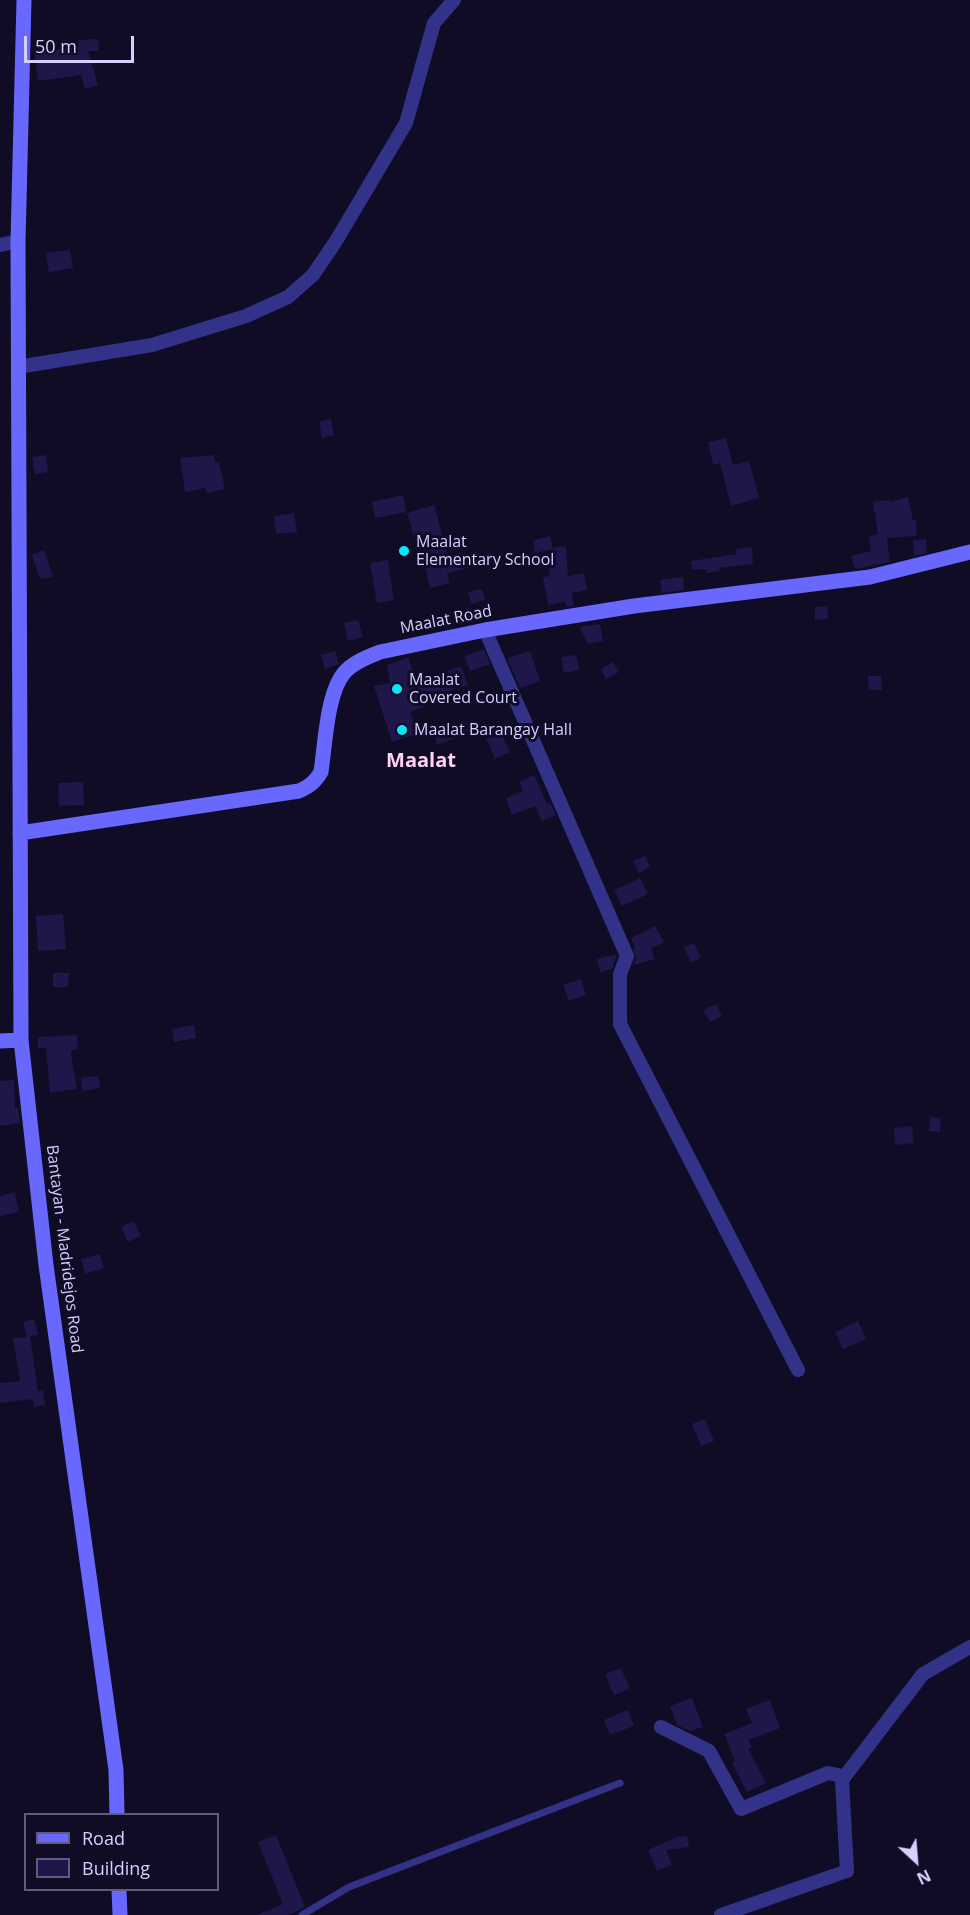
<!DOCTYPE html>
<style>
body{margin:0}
#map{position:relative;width:970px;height:1915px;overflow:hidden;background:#100c26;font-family:"Open Sans",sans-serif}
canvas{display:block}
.legend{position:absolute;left:24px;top:1813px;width:195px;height:78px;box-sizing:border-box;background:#100c26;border:2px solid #5f5b7d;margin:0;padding:8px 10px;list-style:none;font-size:18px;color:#d5d1ff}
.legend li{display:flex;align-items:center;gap:12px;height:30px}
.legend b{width:30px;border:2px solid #5f5b7d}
.north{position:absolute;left:886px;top:1831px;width:60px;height:60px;-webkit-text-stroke:4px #100c26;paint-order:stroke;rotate:154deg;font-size:16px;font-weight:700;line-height:24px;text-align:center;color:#d5d1ff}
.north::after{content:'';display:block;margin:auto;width:21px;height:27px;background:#d5d1ff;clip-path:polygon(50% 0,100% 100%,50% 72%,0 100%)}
.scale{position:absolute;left:24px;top:36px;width:110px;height:27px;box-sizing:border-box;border:3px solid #d5d1ff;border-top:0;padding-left:8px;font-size:18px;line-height:21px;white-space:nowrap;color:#d5d1ff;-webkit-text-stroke:4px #100c26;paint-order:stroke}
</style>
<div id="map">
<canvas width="970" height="1915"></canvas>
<ul class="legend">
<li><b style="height:8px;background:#6868ff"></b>Road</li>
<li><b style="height:16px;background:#1f1649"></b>Building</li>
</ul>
<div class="north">N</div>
<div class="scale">50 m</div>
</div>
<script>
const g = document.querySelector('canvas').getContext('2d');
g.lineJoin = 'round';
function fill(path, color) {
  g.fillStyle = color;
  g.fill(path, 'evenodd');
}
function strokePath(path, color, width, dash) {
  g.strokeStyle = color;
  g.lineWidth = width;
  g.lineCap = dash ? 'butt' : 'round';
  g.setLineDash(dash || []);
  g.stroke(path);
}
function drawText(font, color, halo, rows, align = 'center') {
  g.font = font + ' "Open Sans",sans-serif';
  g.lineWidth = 6;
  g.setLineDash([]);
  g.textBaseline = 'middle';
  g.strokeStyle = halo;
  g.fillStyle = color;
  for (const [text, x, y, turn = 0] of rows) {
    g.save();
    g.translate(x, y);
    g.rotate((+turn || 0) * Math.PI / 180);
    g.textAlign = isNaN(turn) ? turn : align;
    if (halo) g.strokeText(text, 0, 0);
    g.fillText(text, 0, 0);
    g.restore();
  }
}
const building = new Path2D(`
 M98 39 99 51H88L98 85 85 89 81 75 38 81 34 52 79 47 78 40Z
 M70 250 73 268 49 272 46 253Z
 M331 419 334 435 322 438 319 422Z
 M726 438 733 465 749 461 759 498 731 506 720 463 713 465 708 442Z
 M46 455 48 472 35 474 32 457Z
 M213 455 216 463 219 462 225 489 207 493 205 488 185 492 180 458Z
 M403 495 406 512 375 518 372 502Z
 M908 497 913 520H916L917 536 887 538 890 562 855 569 851 556 871 551 869 536 878 534 873 502 889 500V502Z
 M434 505 449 560 475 554 477 566 447 573 450 583 430 588 421 550H418L407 513Z
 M294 513 297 532 276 534 274 516Z
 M550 536 553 549 535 553 533 540Z
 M926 539 927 553 914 556 913 540Z
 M566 546 568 576 584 573 587 590 572 593 574 606 567 607 565 602 548 605 543 577 550 576 549 568 557 565 552 548Z
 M752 547 753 564 719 568 720 571 706 573V569L692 570 691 561 737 554 736 549Z
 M44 550 53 577 40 579 32 555Z
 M388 560 394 600 377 603 370 563Z
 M683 577 684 590 662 593 660 580Z
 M482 589 485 600 471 604 468 592Z
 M827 606 828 619 815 620V607Z
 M358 620 363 637 348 641 344 623Z
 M600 624 603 641 588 644 579 627Z
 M484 649 490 664 470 671 464 656Z
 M335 651 339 664 325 669 321 655Z
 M530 651 540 681 520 688 507 658Z
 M576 655 579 670 564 673 561 657Z
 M408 657 417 681 461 666 468 685 424 699 426 706 410 712 417 734 392 742 374 686 390 683 387 665Z
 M613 662 619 672 606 679 601 669Z
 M868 676H881L882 690H869Z
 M467 722 472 732 437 745 434 736 436 735 435 731 448 726 450 729Z
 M500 732 510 752 495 759 486 738Z
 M534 775 547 804 550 803 556 815 542 821 535 806 512 815 506 798 523 791 519 782Z
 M83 782 84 805 59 806 58 783Z
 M645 856 650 867 639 873 633 861Z
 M640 878 648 894 622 906 614 890Z
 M63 914 66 949 38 951 36 916Z
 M655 926 664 942 651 949 655 959 638 964H634L636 958 633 948H635L631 938Z
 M694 943 701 958 691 963 684 948Z
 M617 954 612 969 600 972 597 959Z
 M53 973H69L68 987H53Z
 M581 979 586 995 569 1001 563 985Z
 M716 1004 722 1016 710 1022 703 1010Z
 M194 1025 196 1038 174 1042 172 1029Z
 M77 1035 78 1049 72 1050 71 1054 77 1089 50 1093 46 1048H38V1037Z
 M98 1076 100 1088 83 1091 81 1078Z
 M14 1080 15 1108H18L20 1123 0 1126V1081Z
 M930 1117 941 1118 940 1132 929 1131Z
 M912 1126 914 1143 895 1145 894 1128Z
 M15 1192 19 1212 0 1216V1196Z
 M134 1221 141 1236 128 1242 121 1227Z
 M100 1254 104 1268 85 1274 81 1259Z
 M34 1319 38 1335 30 1336 38 1391 43 1390 45 1405 34 1407 33 1399 0 1403V1383L20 1381 13 1339 27 1337 23 1322Z
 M858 1321 866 1339 843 1349 835 1332Z
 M705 1419 714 1441 701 1446 692 1424Z
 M621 1668 630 1689 614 1695 605 1674Z
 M692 1698 703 1727 690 1731 677 1725 670 1706Z
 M770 1700 780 1728 748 1740 752 1747 748 1749 766 1783 747 1792 732 1763 735 1761 724 1734 752 1723 746 1709Z
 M628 1710 634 1726 610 1735 604 1720Z
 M276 1835 305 1907 289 1915H257L283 1904 258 1842Z
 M687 1836 689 1847 666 1850 672 1865 657 1871 648 1850 677 1837Z`);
const lane = new Path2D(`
 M302 1915 349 1887 620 1783`);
const street = new Path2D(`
 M0 245 18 241
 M18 367 152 345 246 316 288 297 313 275 336 241 406 123 434 23 454 0
 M485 630 627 956 620 974V1024L798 1370
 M661 1727 709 1751 741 1809 828 1773 838 1775 842 1780
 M721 1915 847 1871 842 1780 923 1674 970 1647`);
const secondary = new Path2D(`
 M24 0 18 241 21 1040 46 1265 116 1770 117 1814
 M20 833 299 791C310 786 315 782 321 772 325 745 327 693 344 673 352 663 367 657 380 652L485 630 634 606 870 577 970 552
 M0 1041 21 1040
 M119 1890 120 1915`);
const markers = [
 [404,551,6,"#00eafc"],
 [397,689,6,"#00eafc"],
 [402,730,6,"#00eafc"]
];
const poiNames = [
 ["Maalat",416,542],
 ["Elementary School",416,560],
 ["Maalat",409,680],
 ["Covered Court",409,698],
 ["Maalat Barangay Hall",414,730]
];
const streetNames = [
 ["Maalat Road",446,620,-11],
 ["Bantayan - Madridejos Road",64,1249,83]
];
const quarterNames = [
 ["Maalat",421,761]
];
fill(building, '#1f1649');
strokePath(lane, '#333289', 7);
strokePath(street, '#333289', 14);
strokePath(secondary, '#6868ff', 15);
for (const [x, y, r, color] of markers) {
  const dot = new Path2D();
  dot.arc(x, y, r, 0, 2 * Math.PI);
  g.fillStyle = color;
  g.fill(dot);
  strokePath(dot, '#100c26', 2);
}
drawText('16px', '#d5d1ff', '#100c26', poiNames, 'left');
drawText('16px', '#d5d1ff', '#100c26', streetNames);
drawText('bold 20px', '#ffd3f0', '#100c26', quarterNames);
</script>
